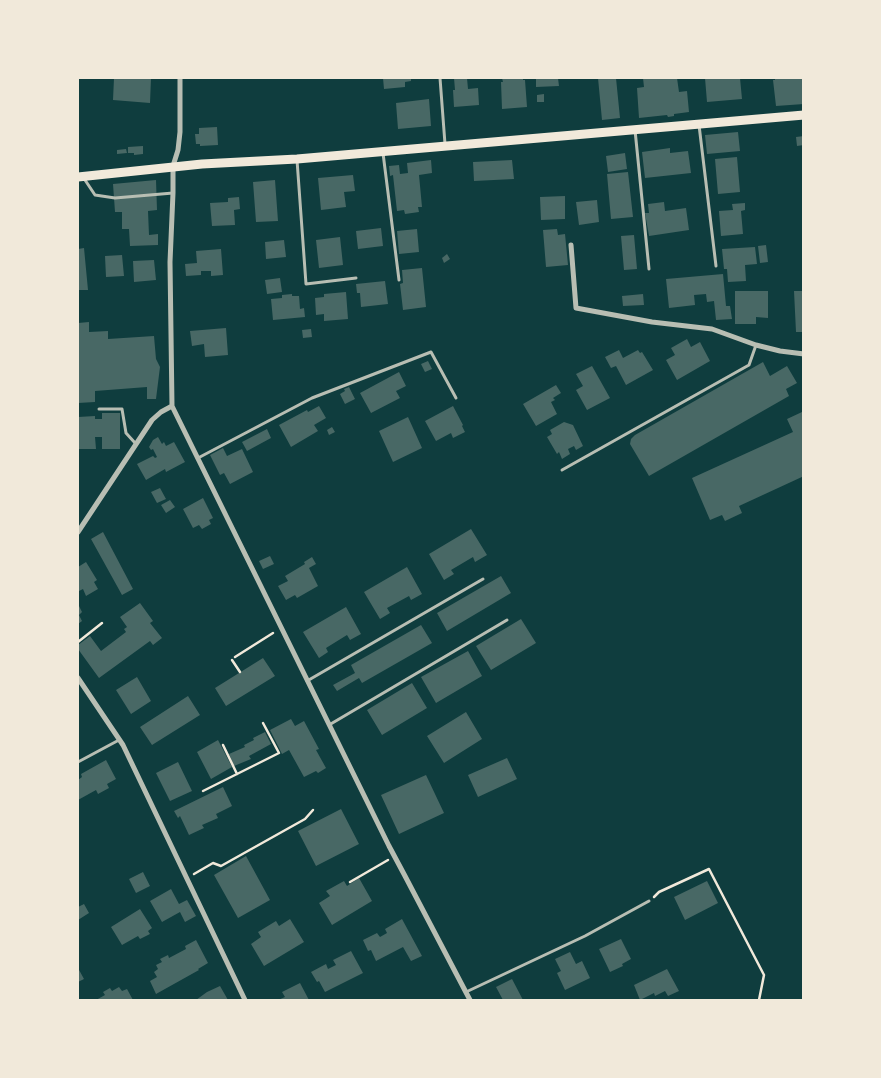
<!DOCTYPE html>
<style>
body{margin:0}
#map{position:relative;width:881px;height:1078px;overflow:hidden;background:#0f3d3e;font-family:Commissioner,sans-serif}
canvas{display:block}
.frame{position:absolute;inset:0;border:79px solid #f1e9da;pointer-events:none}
</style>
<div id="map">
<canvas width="881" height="1078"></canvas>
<div class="frame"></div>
</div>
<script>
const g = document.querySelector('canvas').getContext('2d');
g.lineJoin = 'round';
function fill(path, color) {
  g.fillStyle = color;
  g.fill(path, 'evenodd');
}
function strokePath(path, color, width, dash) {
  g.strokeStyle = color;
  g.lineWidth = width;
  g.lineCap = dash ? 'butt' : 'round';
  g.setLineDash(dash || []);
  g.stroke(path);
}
const building = new Path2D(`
 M114 78H151L150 103 113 100Z
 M383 78H411V81L405 82V87L384 89Z
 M454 78H467L468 89 478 88 479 105 454 107 453 90H455Z
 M502 78H523V80H525L527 107 502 109 501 82H503Z
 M536 78H558L559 86 536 87Z
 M598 78H616L620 118 602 120Z
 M643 78H677L679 92 687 91 689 112 674 114V116L668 117 667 115 639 118 637 88 644 87Z
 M705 78H740L742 99 707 102Z
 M775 78H804V104L776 106 773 80H775Z
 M544 94V102H537V95Z
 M429 99 431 126 398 129 396 103Z
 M217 127 218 145 200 146V144H196L195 134H199V128Z
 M738 132 740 151 707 154 705 135Z
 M804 136V145L797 146 796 137Z
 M143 146V154L134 155V153H128V147Z
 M670 148V153L688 151 691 173 645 178 642 152Z
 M126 149 127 153 117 154V150Z
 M625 153 627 169 608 172 606 156Z
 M737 157 740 192 718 194 715 159Z
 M431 160 432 173 419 175 422 207H418L419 212 405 214 404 210 397 211 393 175 390 176 389 166 399 165 400 174 408 173 407 163Z
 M512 160 514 179 474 181 473 162Z
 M628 172 633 217 611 219 607 174Z
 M353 175 355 191 344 192 346 207 321 210 318 178Z
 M156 180 157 210 148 211 149 235 158 234V245L130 246 129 229H122V212H115L113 184Z
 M275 180 278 221 256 222 253 182Z
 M565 196V219L541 220 540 197Z
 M239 197 240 209 234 210 235 225 212 226 210 203 228 202V198Z
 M597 200 599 222 579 225 576 202Z
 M664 202 665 211 686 208 689 230 649 236 645 213H649L648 204Z
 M745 203V210L741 211 743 234 721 236 719 211 733 210 732 204Z
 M381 228 383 246 358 249 356 231Z
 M417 229 419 252 399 254 397 231Z
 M557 229 558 235 565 234 568 265 546 267 543 230Z
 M634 235 637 269 624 270 621 236Z
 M340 237 343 265 319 268 316 240Z
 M284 240 286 257 266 259 265 242Z
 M766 245 768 262 760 263 758 246Z
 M755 247 757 264 745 265 746 281 728 282 727 269H724L722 249Z
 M84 248 88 290H78V249Z
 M221 249 223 275 211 276V271H201V275L186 276 185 264 197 263 196 251Z
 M447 254 450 259 444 263 442 258Z
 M122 255 124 276 106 277 105 256Z
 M154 260 156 280 134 282 133 261Z
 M422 268 426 307 403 310 400 284 403 283 402 270Z
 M723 274 726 306H730L732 319 716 320 714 301 707 302 706 294 694 295 695 305 669 308 666 279Z
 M280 278 282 292 267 294 265 280Z
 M385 281 388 304 361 307 360 293H357L356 284Z
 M735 291H768V318L756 317V324H735Z
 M794 291H804V332H796Z
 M346 292 348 319 324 321V314L316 315 315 298 324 297V294Z
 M292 294V296H299L300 309 304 308 305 317 273 320 271 299 282 298V295Z
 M643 294 644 305 623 306 622 296Z
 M89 322V332L108 331V339L154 336 156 359 160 367 156 399H147V387L95 391V402L78 403V323Z
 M226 328 228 355 205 357 204 344 192 346 190 331Z
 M311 329 312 337 303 338 302 330Z
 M687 339 691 347 700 342 710 361 677 380 666 360 675 355 671 348Z
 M619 350 623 358 638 350 640 353 642 352 653 370 626 385 616 366 611 368 605 357Z
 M428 361 432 369 425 372 421 364Z
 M763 362 770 376 787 366 797 383 786 389 789 396 649 476 630 444 631 439 635 435Z
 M592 366 610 398 587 410 576 390 583 386 576 374Z
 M399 372 406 386 396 391 400 398 371 413 360 393Z
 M556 385 561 393 553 398 555 400 551 402 557 414 536 426 523 404Z
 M349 387 355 399 345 404 340 394 345 391 344 389Z
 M319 406 326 418 314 425 318 431 291 447 279 425 307 410 308 412Z
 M453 406 463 425 462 426 465 432 453 438 451 433 436 441 425 421Z
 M802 412 804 415V476L739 506 742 513 725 521 722 515 710 520 692 478 793 432 787 419Z
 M102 413H120V449H102V437H95L96 449H78V417L95 416V419H102Z
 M408 417 422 448 393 462 379 431Z
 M564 422 573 425 583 446 576 450 574 446 568 449 570 454 562 459 559 452 557 454 547 437 552 434 550 430Z
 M332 427 335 432 329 435 327 430Z
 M267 429 271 438 247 451 242 442Z
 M158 437 162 444 164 442 166 446 174 442 185 462 166 472 165 469 146 480 137 464 153 456 155 458 157 457 153 449 151 450 149 447 153 440Z
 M223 448 227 456 242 449 253 472 230 484 224 473 220 475 210 455Z
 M160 488 166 499 157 503 151 492Z
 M203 498 213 518 209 520 211 524 202 529 199 525 193 528 183 509Z
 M170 500 175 507 166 513 161 505Z
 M471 529 487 555 475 562 473 557 451 570 454 574 444 580 429 554Z
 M103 532 133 589 122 595 91 539Z
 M270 556 274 564 263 569 259 561Z
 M312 557 316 564 309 568 318 586 297 598 295 595 286 600 278 586 288 581 285 576 305 564 304 562Z
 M86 562 97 580 94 582 98 589 86 596 83 589 79 591 78 588V567Z
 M407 567 422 594 411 600 409 596 387 608 390 613 380 619 364 592Z
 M501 576 511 593 447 631 437 613Z
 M140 603 153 621 150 623 162 638 153 645 150 641 99 678 78 649V645L90 636 101 651 126 632 124 629 127 627 120 617Z
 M78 604 82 612 79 615 82 621 78 624Z
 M346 607 361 634 350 640 347 635 326 648 328 652 319 658 303 632Z
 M521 619 536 643 491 670 476 646Z
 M421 625 432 643 362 683 359 678 337 691 333 685 355 673 351 665Z
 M468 651 482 676 436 703 421 677Z
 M263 658 275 676 226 706 215 688Z
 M137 677 151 701 131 714 116 690Z
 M412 683 427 708 382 735 367 710Z
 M188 696 200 715 152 745 140 727Z
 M466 712 482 739 444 763 427 736Z
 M291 719 295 726 304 721 319 749 316 750 326 768 318 773 316 771 304 777 289 750 282 754 270 730Z
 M265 732 271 744 249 756 251 759 234 766 229 754 245 747 244 745 254 740 253 738Z
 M218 740 232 767 211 779 197 752Z
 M507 758 517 779 478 797 468 775Z
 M106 760 116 779 107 784 109 788 98 794 96 790 78 800V780L82 777 81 774Z
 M178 762 192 791 170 801 156 773Z
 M426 775 444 813 399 834 381 795Z
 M223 787 232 806 216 814 218 818 202 825 204 828 189 835 180 816 178 818 174 811Z
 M341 809 359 844 316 866 298 831Z
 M246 856 270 900 238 918 214 875Z
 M143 872 150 886 136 893 129 879Z
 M359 878 372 901 332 925 319 903 330 896 326 891 344 881 347 886Z
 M707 881 718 903 685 920 674 897Z
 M171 889 179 904 187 900 196 916 185 922 180 912 162 922 150 901Z
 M84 904 89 913 78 920V907Z
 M140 909 152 928 148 931 150 934 140 939 138 936 122 945 111 927Z
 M290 919 304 942 264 966 251 944 261 937 258 932 276 921 279 926Z
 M402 919 422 956 411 961 403 947 376 961 371 950 368 951 363 940 377 933 380 937 387 933 385 929Z
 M621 939 631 959 622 964 623 966 610 972 599 949Z
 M196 940 208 963 198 969 199 970 156 994 150 981 157 977 154 972 158 969 156 965 162 962 160 959 168 955 169 958 186 949 185 946Z
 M351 951 363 973 325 992 319 981 317 982 311 972 326 964 328 969 336 965 333 960Z
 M570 952 576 964 582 961 590 978 565 990 557 973 561 971 555 959Z
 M78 968 84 979 78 982Z
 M667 969 679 991 668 996 665 991 655 996 654 993 640 1000 634 985Z
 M512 979 523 1000H503L496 987Z
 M300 983 309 1000H278L285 997 282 992Z
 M220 986 228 1000H196L207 992Z
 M119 987 122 991 127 989 133 1000H96L105 995 103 992 110 988 112 991Z`);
const path = new Path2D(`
 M78 642 102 623
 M235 657 273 633
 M232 660 240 672
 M223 745 237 774
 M203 791 279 753 263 723
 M194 874 213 863 221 866 305 819 313 810
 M350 882 388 860
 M654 897 659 892 709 869 764 975 759 1000`);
const service = new Path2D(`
 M440 78 445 144
 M699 125 716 266
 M635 130 649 269
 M383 153 399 280
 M297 160 306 284 356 278
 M83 177 95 195 115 198 173 193
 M99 409H122L126 433 136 444
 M198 458 312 398 431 352 456 398
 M562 470 749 365 756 345
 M307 681 483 579
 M329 725 507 620
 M78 762 119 740
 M466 992 585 936 649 901`);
const minor = new Path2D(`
 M180 78V132L178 150 173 166V193L170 262 172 406 389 846 405 876 470 1000
 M571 245 576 308 652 322 712 329 756 345 780 351 804 354
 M78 532 152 420 161 412 172 406
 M78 678 123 745 245 1000`);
const secondary = new Path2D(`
 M78 177 202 164 297 159 804 115`);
fill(building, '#486865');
strokePath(path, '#f1e9da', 2.5);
strokePath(service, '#b8beb3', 3);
strokePath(minor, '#b8beb3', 5);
strokePath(secondary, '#f1e9da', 9);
</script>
